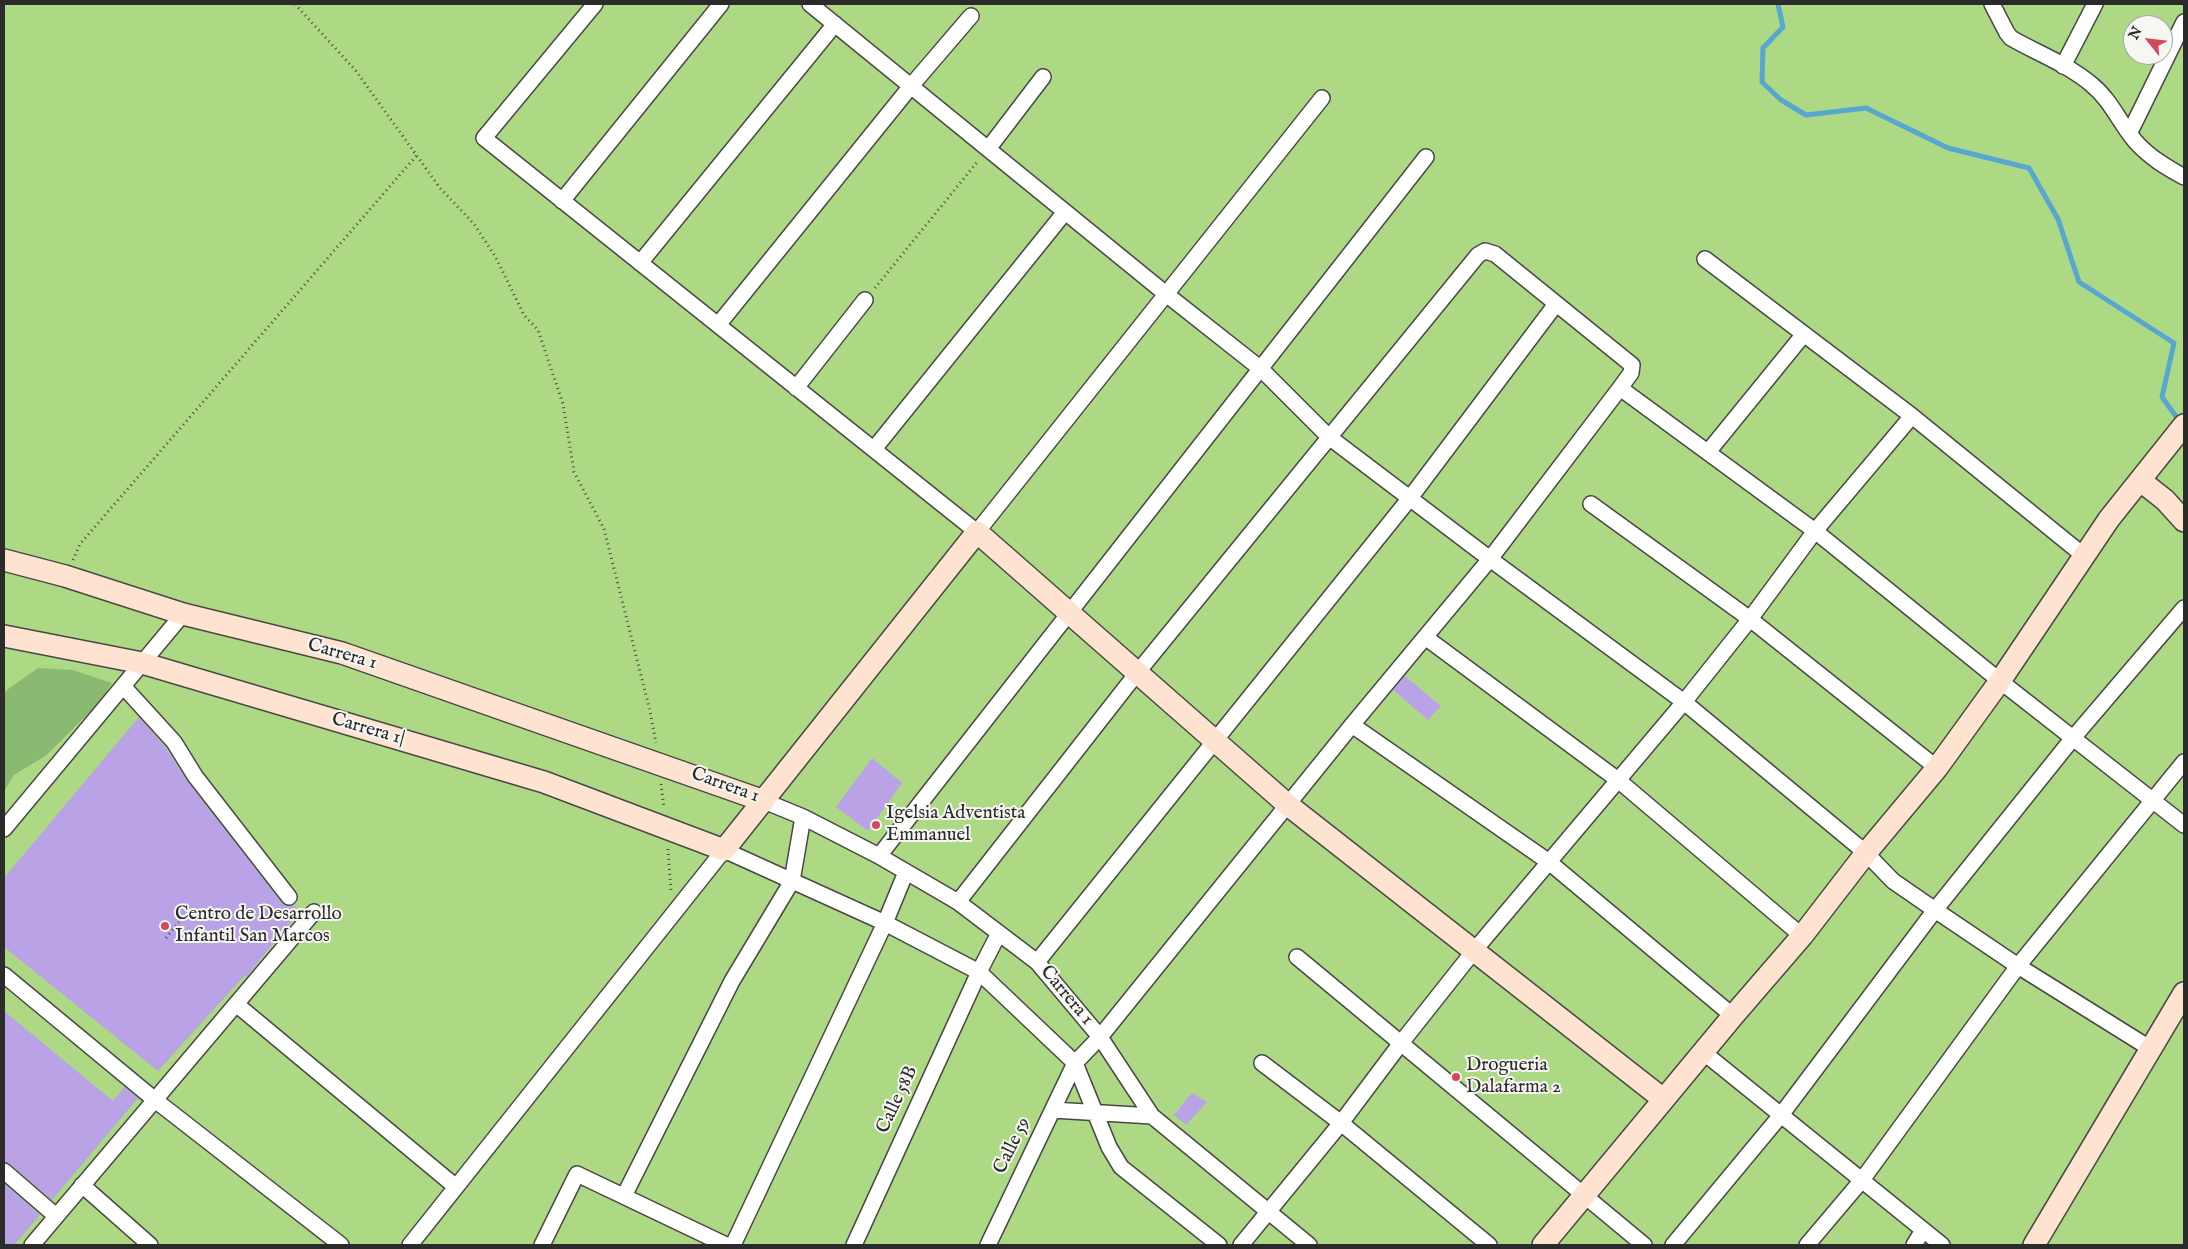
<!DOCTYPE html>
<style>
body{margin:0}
#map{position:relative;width:2188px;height:1249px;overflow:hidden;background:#f5e9d9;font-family:"IM FELL English",serif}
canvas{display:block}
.frame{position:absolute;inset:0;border:5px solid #2b2b2b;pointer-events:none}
.north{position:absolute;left:2123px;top:15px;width:50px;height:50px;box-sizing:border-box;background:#f6f6f2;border:1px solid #a5a5a2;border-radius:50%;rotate:299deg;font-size:14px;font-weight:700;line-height:20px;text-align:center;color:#2b2b2b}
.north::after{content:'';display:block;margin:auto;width:18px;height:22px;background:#d1495b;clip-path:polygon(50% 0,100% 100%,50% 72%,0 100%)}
</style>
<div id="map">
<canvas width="2188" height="1249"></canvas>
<div class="frame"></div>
<div class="north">N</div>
</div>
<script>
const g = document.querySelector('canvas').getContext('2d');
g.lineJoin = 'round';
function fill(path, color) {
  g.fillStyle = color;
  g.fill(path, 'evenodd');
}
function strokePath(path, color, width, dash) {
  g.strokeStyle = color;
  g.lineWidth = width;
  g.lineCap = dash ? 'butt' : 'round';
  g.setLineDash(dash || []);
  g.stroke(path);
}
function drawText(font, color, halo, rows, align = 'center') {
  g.font = font + ' "IM FELL English",serif';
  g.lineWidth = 4;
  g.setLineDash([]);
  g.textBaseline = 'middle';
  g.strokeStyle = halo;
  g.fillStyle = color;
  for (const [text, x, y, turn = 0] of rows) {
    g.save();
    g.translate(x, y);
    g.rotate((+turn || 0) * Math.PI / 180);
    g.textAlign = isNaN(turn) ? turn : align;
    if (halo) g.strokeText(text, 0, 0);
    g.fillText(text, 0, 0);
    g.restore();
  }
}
const green = new Path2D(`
 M4 4H2184V1245H4V792L14 775 46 756 98 704 111 683 4 692ZM2133 25H2163V55H2133Z`);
const forest = new Path2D(`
 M38 668 73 670 112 683 98 704 46 756 14 775 4 792V692Z`);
const stream = new Path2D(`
 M1778 4 1783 27 1763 48 1762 82 1781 100 1806 115 1866 108 1948 148 2029 168 2058 219 2079 282 2174 343 2162 397 2180 422`);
const building = new Path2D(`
 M1405 676 1441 706 1428 720 1393 690Z
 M139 717 166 748 188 782 282 903 286 906 294 905 299 912 246 977 245 975 158 1071 4 947V878Z
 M872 758 902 783 868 831 836 807Z
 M4 1011 113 1101 124 1087 138 1098 52 1200 10 1164 4 1162Z
 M1192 1093 1207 1102 1186 1125 1174 1115Z
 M4 1183 40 1215 14 1245H4Z`);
const path = new Path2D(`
 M295 4 356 71 440 188 474 224 495 256 524 315 538 330 563 404 574 472 604 529 650 711 656 743
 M875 288 978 161
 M73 560 80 544 417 155
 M661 784 664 808
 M668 849 671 892
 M166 938 179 922`);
const street = new Path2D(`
 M595 4 484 138 977 532 1322 98
 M810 4 1166 294 1261 369 1329 437 1490 559 1684 702 1866 853 1893 881 1935 910 2018 966 2151 1049
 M1992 4 2007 33 2011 38C2037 53 2067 64 2091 84 2111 100 2119 122 2135 141 2149 157 2166 167 2184 177
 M2063 66 2095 4
 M2130 132 2184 22
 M988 149 1043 77
 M562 201 721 4
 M1705 259 1912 416 2083 555
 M640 263 835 24
 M718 325 911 86 971 16
 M796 388 865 300
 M1620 388 1815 531 2000 681 2184 825
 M874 449 1065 212
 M1708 452 1804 334
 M1591 504 1750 619 1937 768
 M1425 637 1618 780 1802 936
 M123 686 174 742 195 776 289 897
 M1352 725 1549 862 1733 1016
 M764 801 803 817 879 856 958 902 1037 962 1100 1037 1152 1116 1309 1245
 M4 829 183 614
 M879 856 1426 157
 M958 902 1137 673 1478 255 1485 251 1495 254 1632 365 1631 373 1620 388 1490 559 1352 725 1100 1037 1075 1063 988 1245
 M1297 957 1644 1245
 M1037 962 1410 498 1556 304
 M4 975 155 1100 341 1245
 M236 1004 456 1187
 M1703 1052 1942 1245
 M1262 1063 1341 1123 1489 1245
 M1053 1110 1152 1116
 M4 1171 56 1216
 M82 1185 150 1245
 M624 1196 732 981 792 881 803 817
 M32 1245 314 912
 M410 1245 724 850 885 923 979 972 1075 1063 1109 1147 1121 1167 1219 1245
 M542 1245 577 1174 726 1245
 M733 1245 885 923 906 872
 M854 1245 979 972 999 933
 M1241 1245 1341 1123 1401 1043 1473 952 1684 702 1750 619 1815 531 1912 416
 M1673 1245 1781 1115 1935 910 2073 738 2184 608
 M1807 1245 1862 1180 2018 966 2184 762
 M1914 1245 1923 1230`);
const secondary = new Path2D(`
 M2141 481 2165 500 2184 521
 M4 560 65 576 183 614 342 653 764 801
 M4 636 142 663 544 782 724 850 977 532 1288 805 1663 1099
 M1543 1245 1733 1016 1802 936 1866 853 1937 768 2000 681 2109 519 2184 425
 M2034 1245 2184 993`);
const markers = [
 [876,825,5,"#d1495b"],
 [165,926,5,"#d1495b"],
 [1456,1077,5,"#d1495b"]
];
const streetNames = [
 ["Carrera 1",342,655,16],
 ["Carrera 1|",368,730,16],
 ["Carrera 1",725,786,20],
 ["Carrera 1",1066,996,50],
 ["Calle 58B",898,1100,-65],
 ["Calle 59",1013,1146,-64]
];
const poiNames = [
 ["Igelsia Adventista",886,814],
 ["Emmanuel",886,836],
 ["Centro de Desarrollo",175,915],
 ["Infantil San Marcos",175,937],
 ["Drogueria",1466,1066],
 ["Dalafarma 2",1466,1088]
];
fill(green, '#add985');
fill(forest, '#8ab972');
strokePath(stream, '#57a7d1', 5);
fill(building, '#baa2e6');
strokePath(street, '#494845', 18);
strokePath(secondary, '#494845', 24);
strokePath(path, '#494845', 3, [1, 4]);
strokePath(street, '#fff', 15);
strokePath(secondary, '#fee3d1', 21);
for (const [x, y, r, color] of markers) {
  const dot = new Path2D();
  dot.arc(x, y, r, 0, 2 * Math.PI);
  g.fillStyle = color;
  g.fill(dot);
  strokePath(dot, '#f6f6f2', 2);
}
drawText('19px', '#2b2b2b', '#f6f6f2', streetNames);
drawText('19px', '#2b2b2b', '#f6f6f2', poiNames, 'left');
</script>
